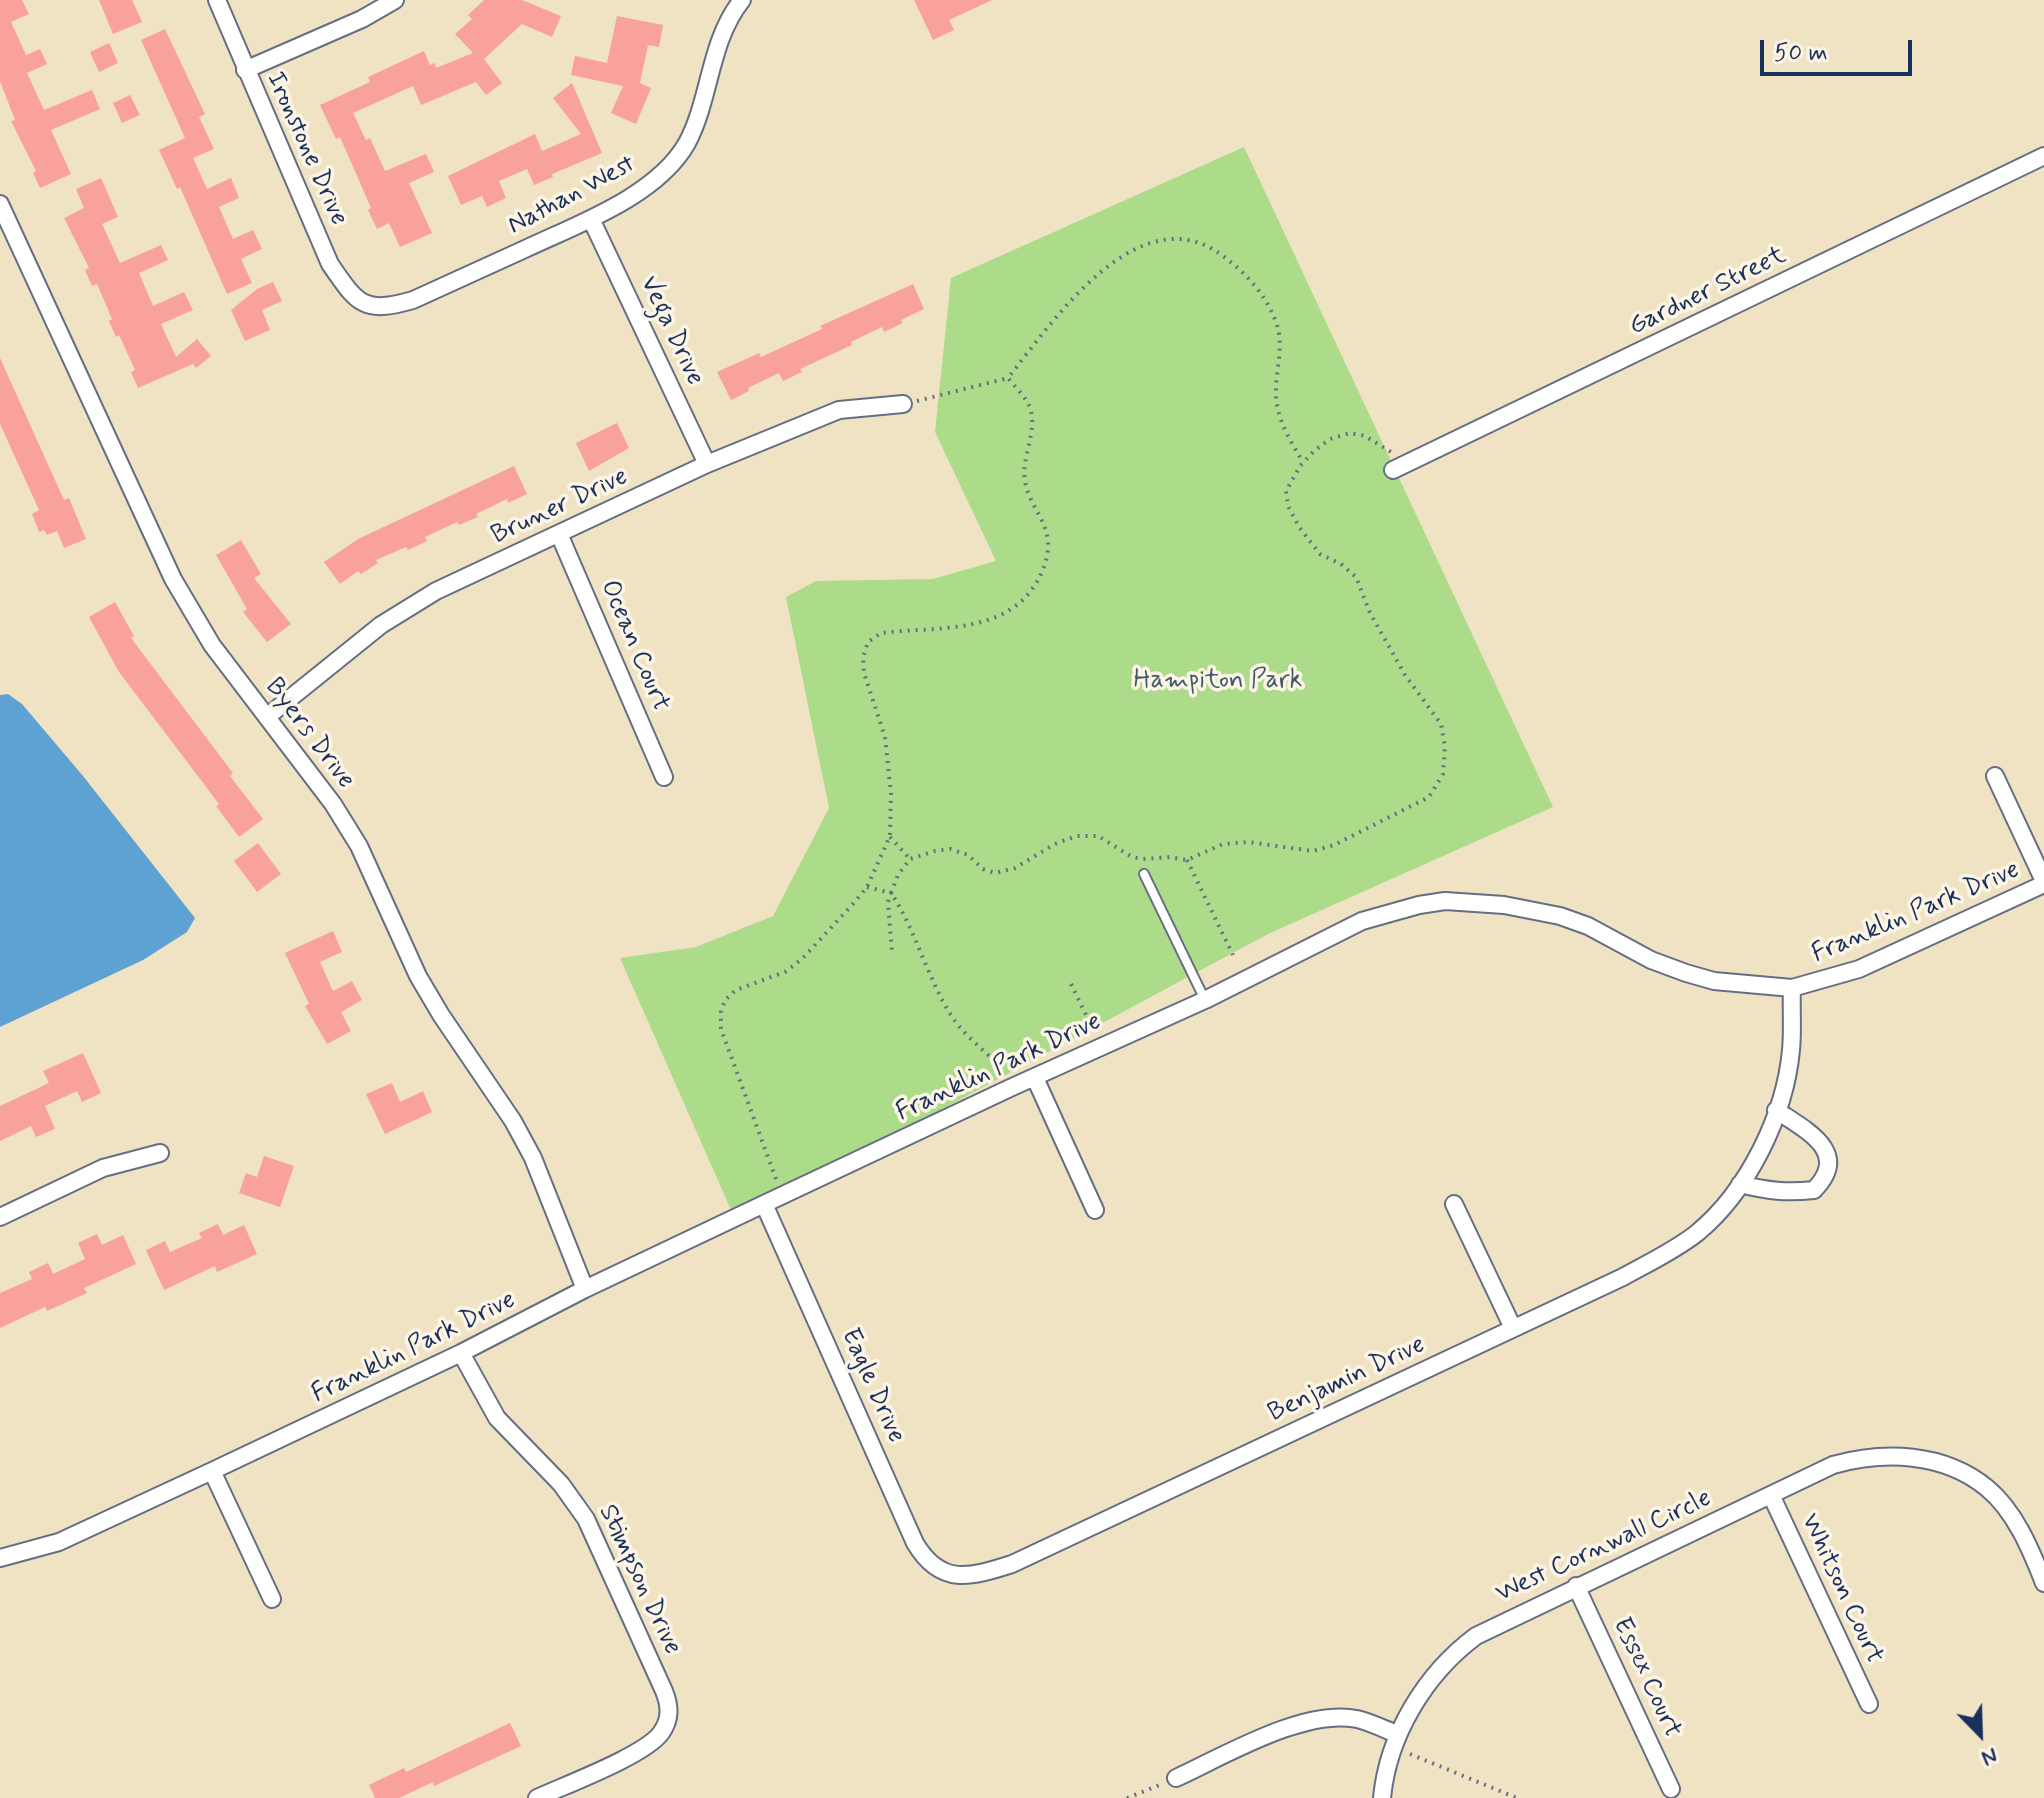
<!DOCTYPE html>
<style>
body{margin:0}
#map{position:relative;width:2044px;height:1798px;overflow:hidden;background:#efe3c4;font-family:Mynerve,sans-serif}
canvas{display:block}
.north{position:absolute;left:1940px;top:1694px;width:80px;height:80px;-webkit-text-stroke:6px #fcf5e5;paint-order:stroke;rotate:157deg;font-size:22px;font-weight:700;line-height:32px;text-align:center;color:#1b2f5e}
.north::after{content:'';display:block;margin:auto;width:28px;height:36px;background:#1b2f5e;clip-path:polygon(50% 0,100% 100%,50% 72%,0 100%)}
.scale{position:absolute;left:1760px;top:40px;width:152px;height:36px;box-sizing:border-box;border:4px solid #1b2f5e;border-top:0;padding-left:10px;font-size:24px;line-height:28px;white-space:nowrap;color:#1b2f5e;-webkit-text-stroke:6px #fcf5e5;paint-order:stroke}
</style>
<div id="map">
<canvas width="2044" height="1798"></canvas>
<div class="north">N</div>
<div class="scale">50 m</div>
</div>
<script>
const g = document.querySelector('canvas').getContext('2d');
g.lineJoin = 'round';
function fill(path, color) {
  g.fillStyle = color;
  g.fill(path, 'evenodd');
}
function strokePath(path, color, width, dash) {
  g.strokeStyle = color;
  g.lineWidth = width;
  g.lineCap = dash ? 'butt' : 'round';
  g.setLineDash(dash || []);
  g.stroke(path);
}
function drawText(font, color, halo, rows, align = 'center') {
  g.font = font + ' Mynerve,sans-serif';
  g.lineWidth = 7;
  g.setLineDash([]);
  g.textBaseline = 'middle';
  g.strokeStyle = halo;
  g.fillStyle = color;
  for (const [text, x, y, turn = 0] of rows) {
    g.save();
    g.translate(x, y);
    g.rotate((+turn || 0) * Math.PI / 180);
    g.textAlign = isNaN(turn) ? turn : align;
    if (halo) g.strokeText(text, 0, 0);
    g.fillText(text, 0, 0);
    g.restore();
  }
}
const green = new Path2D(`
 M1244 147 1553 807 1268 934 782 1195 735 1219 620 958 696 947 773 916 829 808 786 597 816 581 933 579 996 561 935 432 951 278Z`);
const water = new Path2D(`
 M8 694 22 704 83 776 195 918 187 932 143 960 0 1027V695Z`);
const building = new Path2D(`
 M0 0H22L29 14 11 22 26 55 40 49 47 64 27 73 44 110 92 90 100 109 51 130 71 174 40 188 33 173 36 171 11 121 15 120 0 81Z
 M99 0H132L142 22 113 34Z
 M484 0H522L561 16 552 37 522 24 484 59 502 83 486 95 476 82 421 105 413 86 353 113 366 140 370 138 385 171 426 154 434 172 409 183 432 233 400 247 389 223 377 229 368 210 371 208 340 137 336 139 320 105 370 82 368 77 424 51 430 65 435 63 436 68 473 53 455 34 472 19 468 15Z
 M914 0H992L949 20 954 30 933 40Z
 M617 16 663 25 659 47 648 45 640 83 651 88 636 124 611 113 623 86 571 75 575 56 607 63Z
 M165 29 205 114 199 117 214 149 193 158 207 189 231 178 239 198 219 207 233 239 253 230 262 249 241 259 252 283 227 294 180 187 177 189 159 150 185 138 141 40Z
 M109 43 118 63 99 72 90 52Z
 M572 83 602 153 552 174 553 177 534 185 527 169 499 181 506 198 487 207 482 196 461 205 448 176 535 134 542 151 581 134 553 98Z
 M130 95 140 115 122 123 113 103Z
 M101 178 118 217 102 224 120 263 161 245 168 260 139 273 153 306 184 292 193 310 161 324 176 357 197 339 211 356 196 368 193 364 138 388 131 372 135 370 119 335 116 337 109 321 112 319 97 284 92 286 85 270 89 268 64 218 84 208 76 189Z
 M273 282 282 301 262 310 270 330 245 341 231 310 257 289Z
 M913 284 924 309 901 320 903 323 884 332 882 327 851 342 852 345 800 369 802 372 783 381 779 373 748 388 749 391 731 400 717 372 759 353 761 357 822 329 820 326Z
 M0 358 64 500 69 498 86 539 64 548 57 531 47 535 44 530 39 532 32 514 39 510 0 424Z
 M617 423 629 448 589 471 576 443Z
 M514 466 527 494 508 503 507 499 476 514 478 517 459 525 457 522 425 537 427 541 408 550 406 547 376 560 378 563 361 574 358 571 340 584 324 562 358 539Z
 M241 540 261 574 254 578 291 624 267 642 243 612 247 609 216 555Z
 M115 602 134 636 131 638 233 773 230 776 263 819 239 837 216 806 219 804 119 672 89 617Z
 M258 843 281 874 257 892 234 861Z
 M333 931 342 952 320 962 333 991 352 981 362 1000 341 1012 351 1031 327 1044 305 1006 309 1004 285 953Z
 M83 1053 101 1093 82 1102 77 1091 45 1106 55 1129 36 1137 31 1126 0 1141V1106L49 1083 43 1071Z
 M392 1083 400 1102 423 1091 432 1112 385 1134 366 1094Z
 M264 1156 294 1166 280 1207 239 1193 246 1173 257 1177Z
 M218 1224 223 1235 244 1225 257 1254 217 1272 215 1266 164 1290 146 1250 165 1241 170 1252 202 1238 199 1233Z
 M97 1234 102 1245 123 1235 136 1264 84 1288 87 1293 47 1311 45 1307 0 1328V1293L32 1279 29 1272 48 1263 53 1274 85 1259 78 1243Z
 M510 1723 521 1746 434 1786 433 1782 399 1798H375L369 1785 404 1768 406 1772Z`);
const path = new Path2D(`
 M917 401 1008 378
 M890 837 910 859
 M1187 860 1233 955
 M867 887 891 893 888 902 892 953
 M1071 984 1090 1023
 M1003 1075C993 1055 972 1043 958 1025 929 987 918 933 891 893L898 875 910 859 935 851 950 849 968 855 983 869 995 873 1015 868 1055 844 1076 836H1098L1132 857 1143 859 1170 857 1187 860 1223 844 1248 842 1313 851 1334 845 1429 797 1443 774 1445 746 1441 724 1405 675 1370 613 1356 577 1341 564 1320 554 1299 527 1288 506 1286 491 1300 466 1314 451 1330 439 1350 433 1365 436 1391 452
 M776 1179 721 1029V1012L725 1000 736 990 785 972 802 959 853 904 867 887 890 836 891 794 885 737 864 673 863 657 868 642 881 633C937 626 1009 636 1039 578 1044 569 1049 554 1048 543 1047 520 1028 503 1025 481 1021 457 1038 432 1030 408 1026 397 1015 387 1008 378 1053 321 1139 193 1223 256 1246 273 1266 295 1276 322 1285 348 1275 369 1276 395 1277 420 1291 442 1303 462
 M1410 1754 1517 1798
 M1127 1798 1162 1784`);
const lane = new Path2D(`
 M1144 874 1205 1000`);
const street = new Path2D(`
 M217 0 330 264C358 305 364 314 413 300 451 283 488 266 525 249 578 224 657 196 687 143 711 98 709 41 742 0
 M245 70 362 19 395 0
 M0 204 173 579 212 645 333 804 359 846 418 976 441 1015 513 1121 533 1158 585 1289
 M591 219 707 464
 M1393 470 2044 156
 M559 534 664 777
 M268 716 381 625 436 591 707 464 839 410 903 404
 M1995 776 2044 881
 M1035 1078 1095 1210
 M1740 1184C1768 1191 1786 1193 1814 1190 1851 1152 1807 1131 1776 1110
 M764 1204 915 1543C941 1587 971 1577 1012 1564L1623 1277C1648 1263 1674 1251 1697 1233 1748 1191 1785 1115 1791 1050 1793 1030 1791 1009 1792 988
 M1454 1204 1513 1328
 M0 1217 103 1168 160 1153
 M461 1353 497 1418 561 1484 586 1519 664 1691C670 1706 671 1719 661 1733 644 1756 565 1785 537 1798
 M212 1471 272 1599
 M1771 1495 1869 1704
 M0 1558 59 1542 212 1471 461 1353 585 1289 764 1204 1010 1088 1205 1000 1362 921 1419 905 1445 901 1504 905 1560 916 1588 926 1651 960 1686 973 1714 981 1792 988 1859 969 2044 884
 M1576 1586 1671 1789
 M1176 1778C1224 1756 1304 1708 1357 1719 1370 1722 1384 1729 1397 1734
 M1382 1798C1388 1735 1425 1674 1476 1636L1833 1465C1884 1451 1943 1452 1987 1488 2015 1511 2031 1550 2044 1583`);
const streetNames = [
 ["Ironstone Drive",306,149,66],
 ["Nathan West",572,196,-28],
 ["Gardner Street",1708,292,-26],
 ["Vega Drive",671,331,65],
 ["Bruner Drive",560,507,-25],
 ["Ocean Court",634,646,67],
 ["Byers Drive",309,734,53],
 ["Franklin Park Drive",1916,913,-23],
 ["Franklin Park Drive",999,1068,-25],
 ["Franklin Park Drive",414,1348,-26],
 ["Benjamin Drive",1347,1380,-25],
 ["Eagle Drive",872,1386,66],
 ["West Cornwall Circle",1604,1547,-25],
 ["Stimpson Drive",639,1580,65],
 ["Whitson Court",1841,1589,65],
 ["Essex Court",1646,1678,65]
];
const parkNames = [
 ["Hampiton Park",1218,682]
];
fill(green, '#acdb89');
fill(water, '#5ea2d3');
fill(building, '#f9a29b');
strokePath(lane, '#656e82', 12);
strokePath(street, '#656e82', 20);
strokePath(path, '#656e82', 4, [2, 6]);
strokePath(lane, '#fff', 8);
strokePath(street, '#fff', 16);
drawText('26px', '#1b2f5e', '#fcf5e5', streetNames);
drawText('26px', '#3f5a69', '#fcf5e5', parkNames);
</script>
